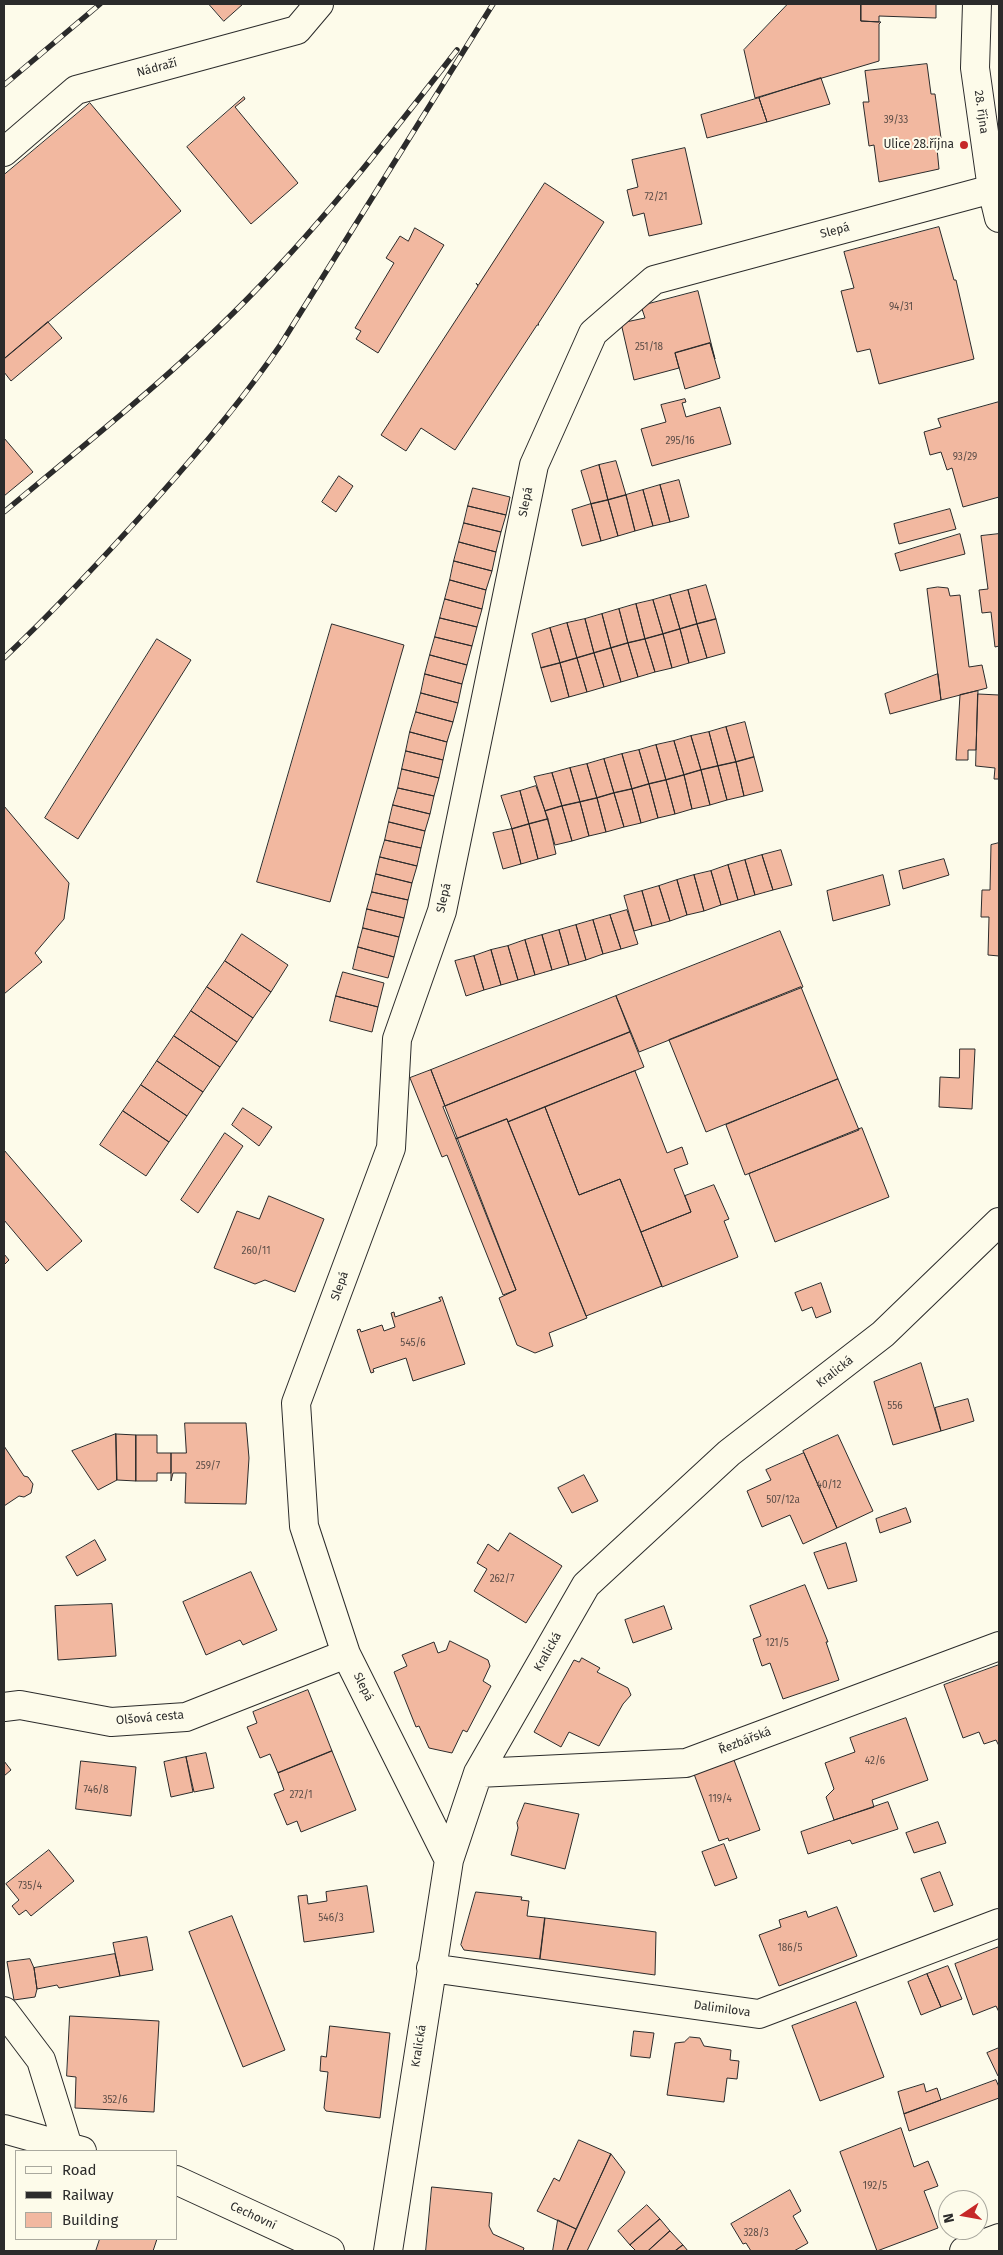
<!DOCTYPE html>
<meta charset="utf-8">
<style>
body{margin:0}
#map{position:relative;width:1003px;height:2255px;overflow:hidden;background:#fdfbea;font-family:"Fira Sans",sans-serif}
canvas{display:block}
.frame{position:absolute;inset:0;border:5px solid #2b2b2b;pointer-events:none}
.legend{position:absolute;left:15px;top:2150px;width:162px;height:90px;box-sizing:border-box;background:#fdfbea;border:1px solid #a9a89e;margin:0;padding:6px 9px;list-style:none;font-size:15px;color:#2b2b2b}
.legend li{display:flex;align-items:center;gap:10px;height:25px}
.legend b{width:25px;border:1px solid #a9a89e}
.north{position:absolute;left:938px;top:2190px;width:50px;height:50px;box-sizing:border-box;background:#fdfbea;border:1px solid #a9a89e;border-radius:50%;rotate:258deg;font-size:14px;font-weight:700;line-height:20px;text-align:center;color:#2b2b2b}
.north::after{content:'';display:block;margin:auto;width:18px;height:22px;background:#c62828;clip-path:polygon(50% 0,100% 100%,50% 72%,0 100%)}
</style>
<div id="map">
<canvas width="1003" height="2255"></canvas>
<div class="frame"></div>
<ul class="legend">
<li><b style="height:6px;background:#fdfbea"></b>Road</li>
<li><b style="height:6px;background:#2b2b2b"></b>Railway</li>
<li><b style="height:14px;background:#f2b8a0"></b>Building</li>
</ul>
<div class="north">N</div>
</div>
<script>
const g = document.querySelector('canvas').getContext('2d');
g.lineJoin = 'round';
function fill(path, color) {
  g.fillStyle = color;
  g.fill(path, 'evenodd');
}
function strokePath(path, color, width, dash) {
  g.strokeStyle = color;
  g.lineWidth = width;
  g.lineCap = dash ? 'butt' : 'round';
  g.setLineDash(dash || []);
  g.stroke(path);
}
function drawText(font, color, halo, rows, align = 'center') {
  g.font = font + ' "Fira Sans",sans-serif';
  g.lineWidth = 4;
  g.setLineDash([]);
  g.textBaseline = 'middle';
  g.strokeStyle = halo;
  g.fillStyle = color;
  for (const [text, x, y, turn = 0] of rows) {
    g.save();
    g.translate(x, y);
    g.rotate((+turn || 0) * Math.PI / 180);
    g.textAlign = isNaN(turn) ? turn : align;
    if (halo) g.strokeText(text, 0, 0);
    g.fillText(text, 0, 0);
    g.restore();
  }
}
const building = new Path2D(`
 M209 4H243L224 21Z
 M788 4H861V21L881 22 879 24V61L755 98 744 50Z
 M861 4H936V18L879 16V22L861 21Z
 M927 64 931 94H935L941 138H936L939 169 879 182 874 145 869 146 863 102H869L865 71Z
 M821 78 830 104 767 122 759 98Z
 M244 97 245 99 235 107 298 183 251 224 187 147Z
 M759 98 767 122 707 138 701 115Z
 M90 103 181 211 4 359V175Z
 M685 148 702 224 649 236 644 213 633 216 627 190 638 187 632 160Z
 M545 183 604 222 538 324 539 325H537L455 450 421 428 406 451 381 435 478 286 476 283 478 285Z
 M939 227 954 280H956L974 359 879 384 870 349 857 352 841 291 854 288 844 252Z
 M415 228 444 245 378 353 356 339 361 331 355 328 394 263 386 258 400 236 408 241Z
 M698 291 715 359 710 343 675 353 679 368 634 380 621 323 645 318 641 306Z
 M48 322 62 338 11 381 4 372V359Z
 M710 343 720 378 685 389 675 353Z
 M685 399 686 402 682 403 686 417 720 407 731 444 652 466 641 429 666 422 661 405Z
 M999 402V497L963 507 952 468 947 470 941 452 930 455 924 432 941 427 938 419Z
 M4 438 33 472 4 496Z
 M616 461 626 495 608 500 599 465Z
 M599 465 608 500 591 504 581 471Z
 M339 476 353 486 336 512 322 502Z
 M679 480 689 517 670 522 660 485Z
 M660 485 670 522 653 526 643 490Z
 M473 488 510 497 506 515 468 506Z
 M643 490 653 526 635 531 626 495Z
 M626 495 635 531 618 536 608 500Z
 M608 500 618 536 601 541 591 504Z
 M591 504 601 541 582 546 572 510Z
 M468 506 506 515 501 532 464 523Z
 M950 509 956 529 899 544 894 524Z
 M464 523 501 532 496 552 459 542Z
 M960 534 965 554 900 571 895 554Z
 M999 534V646L995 647 991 612 982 613 979 590 988 589 981 536Z
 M459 542 496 552 492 571 454 561Z
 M454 561 492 571 486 590 450 580Z
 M450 580 486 590 482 609 445 599Z
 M706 585 716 619 697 624 688 590Z
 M938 587 948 588 950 596 960 595 969 667 982 665 987 688 941 700 927 589Z
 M688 590 697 624 680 629 670 595Z
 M670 595 680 629 663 634 653 600Z
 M445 599 482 609 477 627 440 618Z
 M653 600 663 634 645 639 636 604Z
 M636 604 645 639 628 643 619 609Z
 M619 609 628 643 611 648 602 614Z
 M602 614 611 648 594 653 585 619Z
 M440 618 477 627 472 646 435 637Z
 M585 619 594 653 577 658 567 623Z
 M716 619 725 653 707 658 697 624Z
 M567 623 577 658 560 663 550 628Z
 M332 624 404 645 330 902 257 882Z
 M697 624 707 658 689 663 680 629Z
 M550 628 560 663 541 668 532 634Z
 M680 629 689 663 672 668 663 634Z
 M663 634 672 668 655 672 645 639Z
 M435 637 472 646 467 665 430 655Z
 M157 639 191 660 78 839 45 818Z
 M645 639 655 672 638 677 628 643Z
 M628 643 638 677 621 682 611 648Z
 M611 648 621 682 604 687 594 653Z
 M594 653 604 687 587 692 577 658Z
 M430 655 467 665 462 684 425 674Z
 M577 658 587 692 569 697 560 663Z
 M560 663 569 697 551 702 541 668Z
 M425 674 462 684 458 703 421 693Z
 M938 674 941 700 890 714 885 694Z
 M978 691 976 750H968V760H956L960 695Z
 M421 693 458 703 453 722 416 712Z
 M978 694 999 695V779H994L995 768 976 766Z
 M416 712 453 722 447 742 410 732Z
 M745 722 754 757 736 762 726 727Z
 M726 727 736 762 718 766 709 732Z
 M410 732 447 742 443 760 406 751Z
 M709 732 718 766 701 770 691 736Z
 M691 736 701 770 684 775 674 741Z
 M674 741 684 775 666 780 656 745Z
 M656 745 666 780 649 784 639 750Z
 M639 750 649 784 632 789 622 754Z
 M406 751 443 760 439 778 402 769Z
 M622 754 632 789 614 793 604 759Z
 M754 757 763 791 744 796 736 762Z
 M604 759 614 793 597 798 587 764Z
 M736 762 744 796 727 800 718 766Z
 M587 764 597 798 580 802 570 768Z
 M718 766 727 800 710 805 701 770Z
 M570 768 580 802 562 806 552 773Z
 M402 769 439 778 434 796 398 788Z
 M701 770 710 805 692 809 684 775Z
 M552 773 562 806 545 811 534 777Z
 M684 775 692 809 675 814 666 780Z
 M666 780 675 814 658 818 649 784Z
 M649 784 658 818 641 823 632 789Z
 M536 786 548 819 529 824 520 791Z
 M398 788 434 796 430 814 393 805Z
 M632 789 641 823 624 827 614 793Z
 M520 791 529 824 512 829 501 796Z
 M614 793 624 827 606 832 597 798Z
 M597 798 606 832 589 836 580 802Z
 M580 802 589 836 572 841 562 806Z
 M393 805 430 814 425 831 389 822Z
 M4 806 69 883 64 919 35 953 42 962 4 994Z
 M562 806 572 841 555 845 545 811Z
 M548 819 556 854 538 859 529 824Z
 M389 822 425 831 421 848 385 840Z
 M529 824 538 859 521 864 512 829Z
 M512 829 521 864 503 869 493 833Z
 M385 840 421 848 417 866 380 857Z
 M999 843V956L988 955 989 917H981L982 890H990L991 845Z
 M781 850 792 885 773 890 762 855Z
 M762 855 773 890 755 895 745 860Z
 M380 857 417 866 412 883 376 874Z
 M944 859 949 875 903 889 899 871Z
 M745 860 755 895 738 900 728 865Z
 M728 865 738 900 721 905 711 871Z
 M711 871 721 905 704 911 694 875Z
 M376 874 412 883 408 900 372 892Z
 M694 875 704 911 687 915 677 880Z
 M883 875 890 905 833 921 827 891Z
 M677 880 687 915 670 921 659 886Z
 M659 886 670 921 652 926 642 891Z
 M642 891 652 926 634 931 624 896Z
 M372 892 408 900 404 918 367 909Z
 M367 909 404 918 399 937 363 928Z
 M627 910 638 944 621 949 610 915Z
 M610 915 621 949 603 954 593 920Z
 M593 920 603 954 586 960 576 925Z
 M576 925 586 960 569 965 559 930Z
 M363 928 399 937 394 957 358 947Z
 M559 930 569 965 552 970 542 935Z
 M780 931 803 987 639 1052 616 996Z
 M242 934 288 965 271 992 225 961Z
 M542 935 552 970 535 975 525 940Z
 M525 940 535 975 518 980 508 946Z
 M508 946 518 980 501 985 491 950Z
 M358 947 394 957 388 978 353 969Z
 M491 950 501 985 484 990 474 956Z
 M474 956 484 990 466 996 455 961Z
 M225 961 271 992 253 1018 207 987Z
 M343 972 384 983 378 1007 336 996Z
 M207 987 253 1018 237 1042 191 1011Z
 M801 987 838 1079 706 1132 669 1040Z
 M336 996 378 1007 372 1032 330 1021Z
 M616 996 630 1032 445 1106 431 1070Z
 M191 1011 237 1042 220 1067 174 1036Z
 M630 1032 644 1067 508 1122 507 1119 456 1139 443 1107Z
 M174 1036 220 1067 203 1092 157 1061Z
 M960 1049H975L972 1109 939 1107 940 1077 959 1078Z
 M157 1061 203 1092 187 1116 141 1085Z
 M431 1070 516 1290 503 1295 447 1155 442 1157 410 1078Z
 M635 1071 667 1153 682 1147 688 1164 674 1169 691 1212 641 1232 620 1179 579 1195 545 1107Z
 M838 1079 859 1130 745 1175 726 1125Z
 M141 1085 187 1116 169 1142 123 1111Z
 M545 1107 579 1195 620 1179 662 1286 586 1316 508 1122Z
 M243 1108 272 1127 259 1146 232 1125Z
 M123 1111 169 1142 146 1176 100 1145Z
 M507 1119 587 1318 549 1333 553 1346 535 1353 517 1345 499 1298 516 1290 456 1139Z
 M862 1128 889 1197 775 1242 749 1174Z
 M225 1133 243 1146 198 1213 181 1200Z
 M4 1150 82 1241 47 1271 4 1220Z
 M714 1185 729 1219 724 1221 738 1257 662 1287 641 1232 691 1212 685 1196Z
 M269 1196 324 1219 295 1292 265 1280 255 1284 214 1268 237 1211 259 1219Z
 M4 1254 9 1260 4 1265Z
 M821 1283 831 1312 816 1318 812 1307 802 1311 795 1293Z
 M442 1297 465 1364 413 1381 406 1358 373 1369 374 1372 371 1373 357 1330 360 1329 361 1332 382 1325 384 1331 395 1327 391 1313 394 1312 395 1317 441 1301 439 1298Z
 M921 1363 941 1431 893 1445 874 1382Z
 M968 1399 974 1421 941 1431 935 1408Z
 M185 1423H246L249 1458 246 1504 185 1503 186 1473H173L171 1481V1453H186Z
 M116 1434 117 1480 98 1490 72 1451Z
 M116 1434 136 1435V1481L117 1480Z
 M136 1435H157V1453H171V1473H157V1481H136Z
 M838 1435 873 1511 837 1528 803 1451Z
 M4 1446 24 1476 28 1477 33 1484 31 1493 24 1497 19 1496 4 1506Z
 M804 1453 837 1528 803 1544 790 1515 762 1527 747 1491 771 1480 766 1470Z
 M584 1475 598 1501 572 1513 558 1488Z
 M906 1508 911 1522 880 1533 876 1519Z
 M510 1533 562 1566 526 1623 474 1591 487 1569 477 1563 488 1544 498 1551Z
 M95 1540 106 1560 77 1576 66 1557Z
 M846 1543 857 1581 828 1589 814 1553Z
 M251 1572 277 1630 243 1645 240 1640 206 1655 183 1602Z
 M805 1585 828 1642H826L839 1680 783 1699 770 1663 762 1666 753 1639 761 1636 750 1606Z
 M112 1604 116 1656 58 1660 55 1606Z
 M664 1606 672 1629 633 1643 625 1620Z
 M450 1641 488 1660 490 1666 483 1681 491 1686 467 1732 463 1730 452 1753 429 1748 419 1726 416 1727 394 1672 407 1666 402 1655 434 1642 438 1653 446 1650Z
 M582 1658 600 1668 597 1672 628 1688 631 1695 623 1704 599 1746 569 1732 561 1747 534 1732 574 1660 579 1662Z
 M999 1665V1746L996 1740 984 1744 979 1732 963 1738 944 1685Z
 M308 1690 332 1751 278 1773 270 1754 260 1758 247 1727 257 1723 253 1712Z
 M906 1718 928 1780 872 1800 874 1807 834 1820 826 1797 834 1789 825 1763 855 1752 850 1738Z
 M332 1751 356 1810 301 1832 297 1821 287 1825 274 1794 284 1790 278 1773Z
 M206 1753 214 1788 194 1792 186 1757Z
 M186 1757 193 1792 171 1797 164 1762Z
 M734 1760 760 1830 729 1841 728 1838 719 1841 694 1774Z
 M4 1761 11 1770 4 1776Z
 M81 1761 136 1767 131 1816 76 1809Z
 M888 1802 898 1829 852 1844 850 1840 808 1854 801 1832Z
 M525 1803 579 1814 565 1869 511 1855 518 1828 517 1823Z
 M938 1822 946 1843 914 1853 906 1833Z
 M724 1844 737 1878 715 1886 702 1852Z
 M49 1850 74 1881 31 1916 26 1910 19 1915 12 1906 19 1900 6 1884Z
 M940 1872 953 1905 934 1912 921 1879Z
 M367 1886 374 1932 304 1942 298 1896 307 1895 308 1904 327 1901 326 1892Z
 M476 1892 522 1897 521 1900 529 1901 527 1916 545 1918 540 1959 464 1950 461 1945Z
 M837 1907 857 1956 779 1986 759 1935 781 1927 779 1920 806 1911 808 1917Z
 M232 1916 285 2050 243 2067 189 1932Z
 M545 1918 656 1932 655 1975 540 1959Z
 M147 1937 153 1970 120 1976 113 1943Z
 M999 1947V2012L996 2006 973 2015 955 1964Z
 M115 1954 120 1976 59 1988 57 1985 37 1989 34 1968Z
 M30 1959 34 1968 37 1989 35 1997 14 2000 7 1962Z
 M948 1966 962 1999 941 2007 927 1974Z
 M927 1974 941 2007 921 2015 908 1982Z
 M856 2002 884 2077 820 2101 792 2026Z
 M70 2016 159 2021 154 2112 75 2108 76 2077 67 2076Z
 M330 2026 390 2033 380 2118 326 2111 324 2108 328 2072 320 2071 321 2056 326 2057Z
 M634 2031 654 2033 650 2058 631 2056Z
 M690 2037 700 2038 704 2046 731 2050 730 2060 739 2061 737 2079 727 2078 724 2102 667 2095 675 2043 684 2042Z
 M999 2048V2075L998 2076 987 2053Z
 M996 2080 999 2087V2098L909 2131 904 2114Z
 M924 2084 926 2092 937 2088 941 2100 904 2114 898 2092Z
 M901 2128 914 2167 928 2161 938 2186 924 2191 938 2228 877 2251 840 2152Z
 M579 2140 611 2154 576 2229 537 2211 554 2178 559 2181Z
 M611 2154 625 2172 587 2251H567Z
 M432 2187 492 2193 489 2226 493 2234 524 2248 523 2251H426Z
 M790 2190 801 2211 793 2216 808 2243 794 2251H751L746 2243 743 2244 731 2224Z
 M647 2205 660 2219 630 2245 618 2231Z
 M660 2219 670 2231 648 2251H636L630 2245Z
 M558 2220 576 2229 567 2251H553Z
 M670 2231 683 2245 675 2251H648Z
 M100 2239H157L153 2251H96Z
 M683 2245 688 2251H675Z`);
const minor = new Path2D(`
 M977 4 975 68 992 189 999 218
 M4 152 76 90 297 30 319 4
 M4 1707 20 1705 111 1722 186 1717 346 1654
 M478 1773 686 1763 999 1646
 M449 1860 346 1654 304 1526 296 1403 391 1148 397 1039 442 911 534 465 593 333 654 280 992 189
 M431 1968 759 2014 999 1923
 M4 2011 41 2060 68 2147
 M4 2129 82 2151
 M176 2180 330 2251
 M388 2251 449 1860 478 1773 586 1585 729 1453 883 1334 999 1222
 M964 2251 999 2238`);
const rail = new Path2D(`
 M4 85 100 4
 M4 512C90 440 178 371 256 290 329 215 393 132 457 50
 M4 658C58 607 108 553 158 497 202 448 244 398 281 344L493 4`);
const markers = [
 [964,145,5,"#c62828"]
];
const numberNames = [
 ["39/33",896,120],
 ["72/21",656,197],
 ["94/31",901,307],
 ["251/18",649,347],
 ["295/16",680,441],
 ["93/29",965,457],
 ["260/11",256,1251],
 ["545/6",413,1343],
 ["556",895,1406],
 ["259/7",208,1466],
 ["40/12",829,1485],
 ["507/12a",783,1500],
 ["262/7",502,1579],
 ["121/5",777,1643],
 ["42/6",875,1761],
 ["746/8",96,1790],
 ["272/1",301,1795],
 ["119/4",720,1799],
 ["735/4",30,1886],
 ["546/3",331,1918],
 ["186/5",790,1948],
 ["352/6",115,2100],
 ["192/5",875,2186],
 ["328/3",756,2233]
];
const streetNames = [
 ["Nádraží",157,68,-15],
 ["28. října",981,112,82],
 ["Slepá",835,231,-15],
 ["Slepá",526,502,-78],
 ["Slepá",444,898,-77],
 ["Slepá",340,1286,-70],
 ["Kralická",835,1372,-38],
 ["Kralická",548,1652,-60],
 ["Slepá",363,1687,64],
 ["Olšová cesta",150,1718,-5],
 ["Řezbářská",745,1741,-21],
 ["Dalimilova",722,2009,8],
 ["Kralická",419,2046,-81],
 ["Cechovní",253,2216,25]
];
const poiNames = [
 ["Ulice 28.října",954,145]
];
fill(building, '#f2b8a0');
strokePath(building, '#2b2b2b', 1);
strokePath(minor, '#2b2b2b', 30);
strokePath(minor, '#fdfbea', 28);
strokePath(rail, '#2b2b2b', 5.5);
strokePath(rail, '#fdfbea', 4, [11]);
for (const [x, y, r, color] of markers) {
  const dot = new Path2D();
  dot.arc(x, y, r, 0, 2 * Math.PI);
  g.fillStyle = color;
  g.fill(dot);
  strokePath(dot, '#fdfbea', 2);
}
drawText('10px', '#5d4e48', null, numberNames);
drawText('12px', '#2b2b2b', '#fdfbea', streetNames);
drawText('12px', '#2b2b2b', '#fdfbea', poiNames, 'right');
</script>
